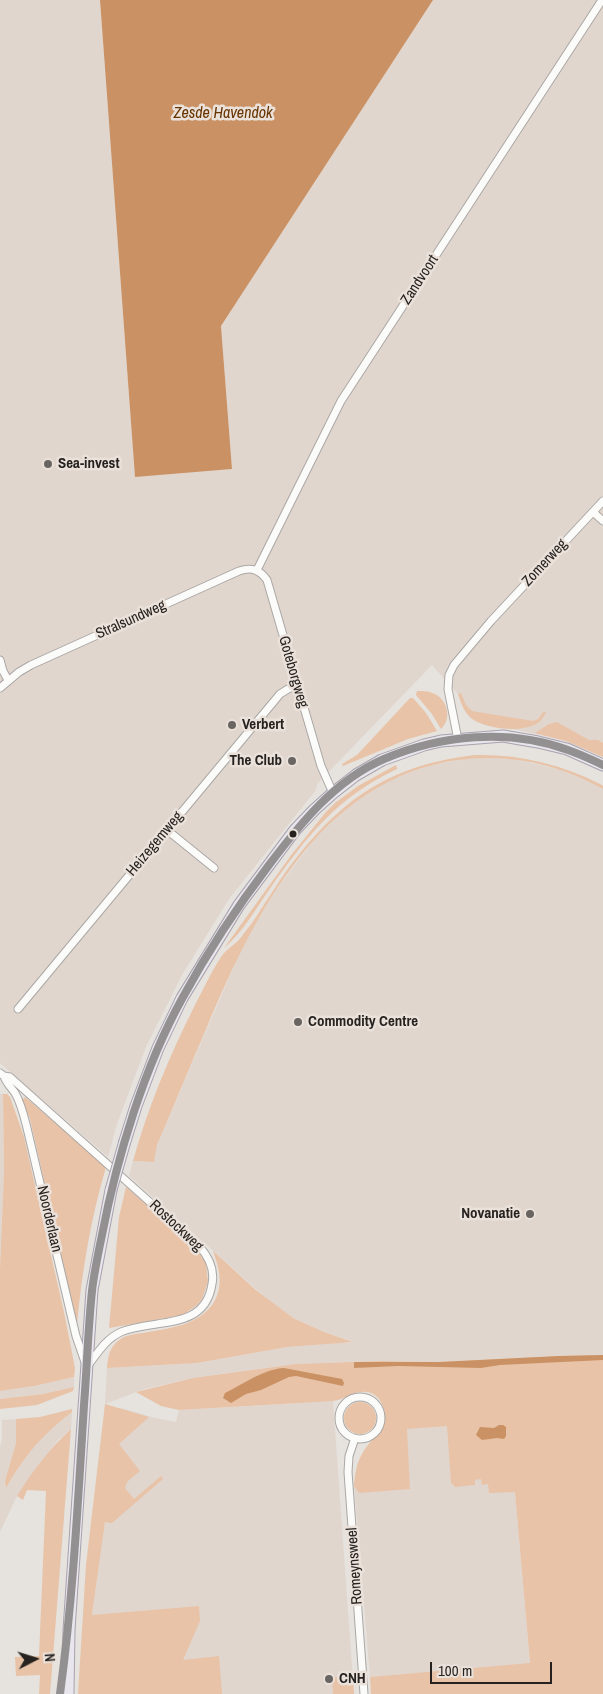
<!DOCTYPE html>
<style>
body{margin:0}
#map{position:relative;width:603px;height:1694px;overflow:hidden;background:#e6e2de;font-family:"Archivo Narrow",sans-serif}
canvas{display:block}
.north{position:absolute;left:10px;top:1634px;width:50px;height:50px;-webkit-text-stroke:4px #eae1da;paint-order:stroke;rotate:85deg;font-size:14px;font-weight:700;line-height:20px;text-align:center;color:#262220}
.north::after{content:'';display:block;margin:auto;width:18px;height:22px;background:#262220;clip-path:polygon(50% 0,100% 100%,50% 72%,0 100%)}
.scale{position:absolute;left:430px;top:1662px;width:122px;height:22px;box-sizing:border-box;border:2px solid #262220;border-top:0;padding-left:6px;font-size:15px;line-height:18px;white-space:nowrap;color:#262220;-webkit-text-stroke:4px #eae1da;paint-order:stroke}
</style>
<div id="map">
<canvas width="603" height="1694"></canvas>
<div class="north">N</div>
<div class="scale">100 m</div>
</div>
<script>
const g = document.querySelector('canvas').getContext('2d');
g.lineJoin = 'round';
function fill(path, color) {
  g.fillStyle = color;
  g.fill(path, 'evenodd');
}
function strokePath(path, color, width, dash) {
  g.strokeStyle = color;
  g.lineWidth = width;
  g.lineCap = dash ? 'butt' : 'round';
  g.setLineDash(dash || []);
  g.stroke(path);
}
function drawText(font, color, halo, rows, align = 'center') {
  g.font = font + ' "Archivo Narrow",sans-serif';
  g.lineWidth = 5;
  g.setLineDash([]);
  g.textBaseline = 'middle';
  g.strokeStyle = halo;
  g.fillStyle = color;
  for (const [text, x, y, turn = 0] of rows) {
    g.save();
    g.translate(x, y);
    g.rotate((+turn || 0) * Math.PI / 180);
    g.textAlign = isNaN(turn) ? turn : align;
    if (halo) g.strokeText(text, 0, 0);
    g.fillText(text, 0, 0);
    g.restore();
  }
}
const built = new Path2D(`
 M0 0H100L135 476 232 469 221 326 433 0H603V757L566 741 513 729 485 725 477 722 467 713 458 694 432 665 317 784 316 790 229 899 182 975 146 1047 117 1124 108 1157 0 1063Z
 M488 757 513 759 559 769 587 780 603 789V1355L559 1356 439 1362 380 1361 296 1364 193 1378 144 1389 105 1404 107 1368 197 1363 287 1347 334 1343H351L352 1341 324 1332 293 1318 274 1305 129 1176 133 1161 154 1162 157 1145 240 952 256 922 281 883 314 840 344 810 360 798 389 780 431 765 465 759Z
 M0 1094H3L4 1171 0 1269Z
 M74 1377V1387L43 1394 0 1399V1391L34 1386Z
 M333 1401 354 1694H87L92 1615 121 1408 155 1418 176 1422 179 1410Z
 M72 1412 71 1429 58 1440 17 1496 0 1532V1447L2 1439V1420L16 1419 17 1430 16 1443 5 1481 6 1487 30 1450 49 1430Z
 M509 1419 530 1664 370 1677 354 1486 355 1475 361 1456 384 1428Z`);
const green = new Path2D(`
 M417 691C431 690 444 695 447 711 448 718 446 724 441 729L432 714 416 695Z
 M461 693 466 705 472 711 533 721 538 719 544 711 546 713C543 717 541 722 536 724 520 733 485 729 471 718 464 712 461 703 458 694Z
 M410 698H413L426 713 437 731 408 739 343 766 342 764 357 755Z
 M557 722 589 740H598L603 743V757L566 741 535 733 549 724Z
 M475 755C519 754 561 764 600 784L603 786V789C559 764 508 753 458 760 321 779 255 913 207 1027 190 1066 174 1106 157 1145L154 1162 133 1161C148 1107 169 1057 194 1007 203 990 211 972 221 957 226 950 232 946 238 941 243 935 247 929 252 923 267 901 280 878 297 857 346 795 395 764 475 755Z
 M396 765 397 769C336 798 307 836 269 890 255 910 243 932 224 948L292 854 326 812 335 803 358 786Z
 M3 1094H7L10 1097 24 1137 64 1312 75 1368 74 1377 34 1386 0 1391V1269L4 1171Z
 M25 1097 106 1167C91 1218 82 1271 77 1324L30 1119 22 1100Z
 M126 1187 195 1247 206 1263 208 1282 202 1299 197 1305 183 1315 109 1328 119 1217Z
 M213 1251 256 1290 293 1318 324 1332 353 1342 287 1347 197 1363 107 1368C108 1357 109 1348 118 1341 125 1335 134 1334 143 1333 169 1328 199 1326 214 1302 224 1285 219 1268 213 1251Z
 M603 1355V1694H371L370 1677 530 1663 515 1492 489 1493 488 1484 482 1485 481 1479 475 1480V1485L455 1487 451 1483 447 1426 407 1429 410 1489 359 1493 354 1486C355 1476 356 1465 361 1456 371 1435 394 1429 381 1402 377 1395 370 1391 362 1392 351 1392 344 1400 333 1401L179 1410 161 1406 136 1392 193 1378 296 1364 380 1361 439 1362 559 1356Z
 M74 1387 73 1391 37 1405 0 1409V1399L43 1394Z
 M344 1418a16 16 0 1 1 32 0a16 16 0 1 1-32 0Z
 M105 1404 149 1417 119 1444 140 1471 127 1482 125 1488 134 1499 161 1476 163 1479 112 1523 105 1522 92 1615 199 1606 200 1621 183 1660 219 1656 222 1694H78L86 1565Z
 M72 1409V1412C42 1435 25 1455 6 1488L5 1481 16 1443V1419L40 1417Z
 M71 1429 50 1694H39L40 1675 16 1676 15 1657 39 1656 46 1491 27 1490 23 1500 17 1496C32 1472 49 1449 71 1429Z
 M353 1674 354 1694H333L332 1678Z`);
const water = new Path2D(`
 M100 0H433L221 326 232 469 135 477Z
 M603 1355V1360L500 1365 481 1368 398 1366 354 1368V1362H439L559 1356Z
 M284 1368 342 1379 344 1383 343 1386 296 1376 289 1377 261 1390 246 1394 231 1403 223 1398 225 1393C243 1384 264 1369 284 1368Z
 M499 1425H503L506 1427V1436L504 1439 497 1438 482 1440 476 1435 480 1427 494 1428Z`);
const minor = new Path2D(`
 M593 512 603 521
 M257 570 341 401 602 0
 M0 660 3 671 8 680
 M0 688 19 672 31 665 239 571C251 567 259 569 267 580L321 766 333 793
 M458 740 448 689 449 675 454 665 491 621 603 501
 M167 830 214 868
 M18 1009 280 694 288 689 297 686
 M0 1073 4 1076 10 1077 199 1246C209 1257 215 1269 212 1284 205 1332 153 1318 121 1332 107 1338 98 1352 89 1364
 M4 1076C6 1083 11 1087 15 1093 21 1103 24 1116 27 1128L76 1336 85 1362
 M339 1418a21 21 0 1 1 42 0a21 21 0 1 1-42 0Z
 M355 1438 349 1456 348 1472 364 1694`);
const primary = new Path2D(`
 M125 1141 136 1106 158 1048 182 998 239 905 295 830 314 810 333 793 356 775 382 760 424 745 441 741 503 736 538 742 567 749 603 765
 M68 1694 69 1630 92 1290 111 1190`);
const primaryBridge = new Path2D(`
 M111 1190 125 1141`);
const bus1 = new Path2D(`
 M60 1694C73 1598 78 1501 84 1405 87 1367 88 1329 92 1291 94 1273 98 1254 102 1235 117 1157 144 1067 183 997 208 951 237 907 269 865 300 824 335 780 384 759 440 735 509 728 568 750 580 754 592 760 603 765`);
const markers = [
 [48,464,5,"#696562"],
 [232,725,5,"#696562"],
 [292,761,5,"#696562"],
 [293,834,4.5,"#262220"],
 [298,1022,5,"#696562"],
 [530,1214,5,"#696562"],
 [329,1679,5,"#696562"]
];
const streetNames = [
 ["Zandvoort",420,280,-57],
 ["Zomerweg",545,563,-47],
 ["Stralsundweg",131,620,-24],
 ["Goteborgweg",293,672,74],
 ["Heizegemweg",155,844,-50],
 ["Noorderlaan",49,1219,77],
 ["Rostockweg",176,1226,43],
 ["Romeynsweel",355,1566,-94]
];
const poiNames = [
 ["Sea-invest",58,464],
 ["Verbert",242,725],
 ["The Club",282,761,"right"],
 ["Commodity Centre",308,1022],
 ["Novanatie",520,1214,"right"],
 ["CNH",339,1679]
];
const waterNames = [
 ["Zesde Havendok",223,114]
];
fill(built, '#e1d6ce');
fill(green, '#e8c3a7');
fill(water, '#ca9264');
strokePath(minor, '#aaa7a4', 9);
strokePath(primary, '#a7a2ae', 13);
strokePath(minor, '#fbfbfa', 7);
strokePath(primary, '#e8e5ec', 11);
strokePath(primaryBridge, '#a7a2ae', 13, []);
strokePath(primaryBridge, '#e8e5ec', 11);
strokePath(bus1, '#929090', 8);
for (const [x, y, r, color] of markers) {
  const dot = new Path2D();
  dot.arc(x, y, r, 0, 2 * Math.PI);
  g.fillStyle = color;
  g.fill(dot);
  strokePath(dot, '#eae1da', 2);
}
drawText('15px', '#262220', '#eae1da', streetNames);
drawText('bold 15px', '#262220', '#eae1da', poiNames, 'left');
drawText('italic 16px', '#683401', '#eae1da', waterNames);
</script>
